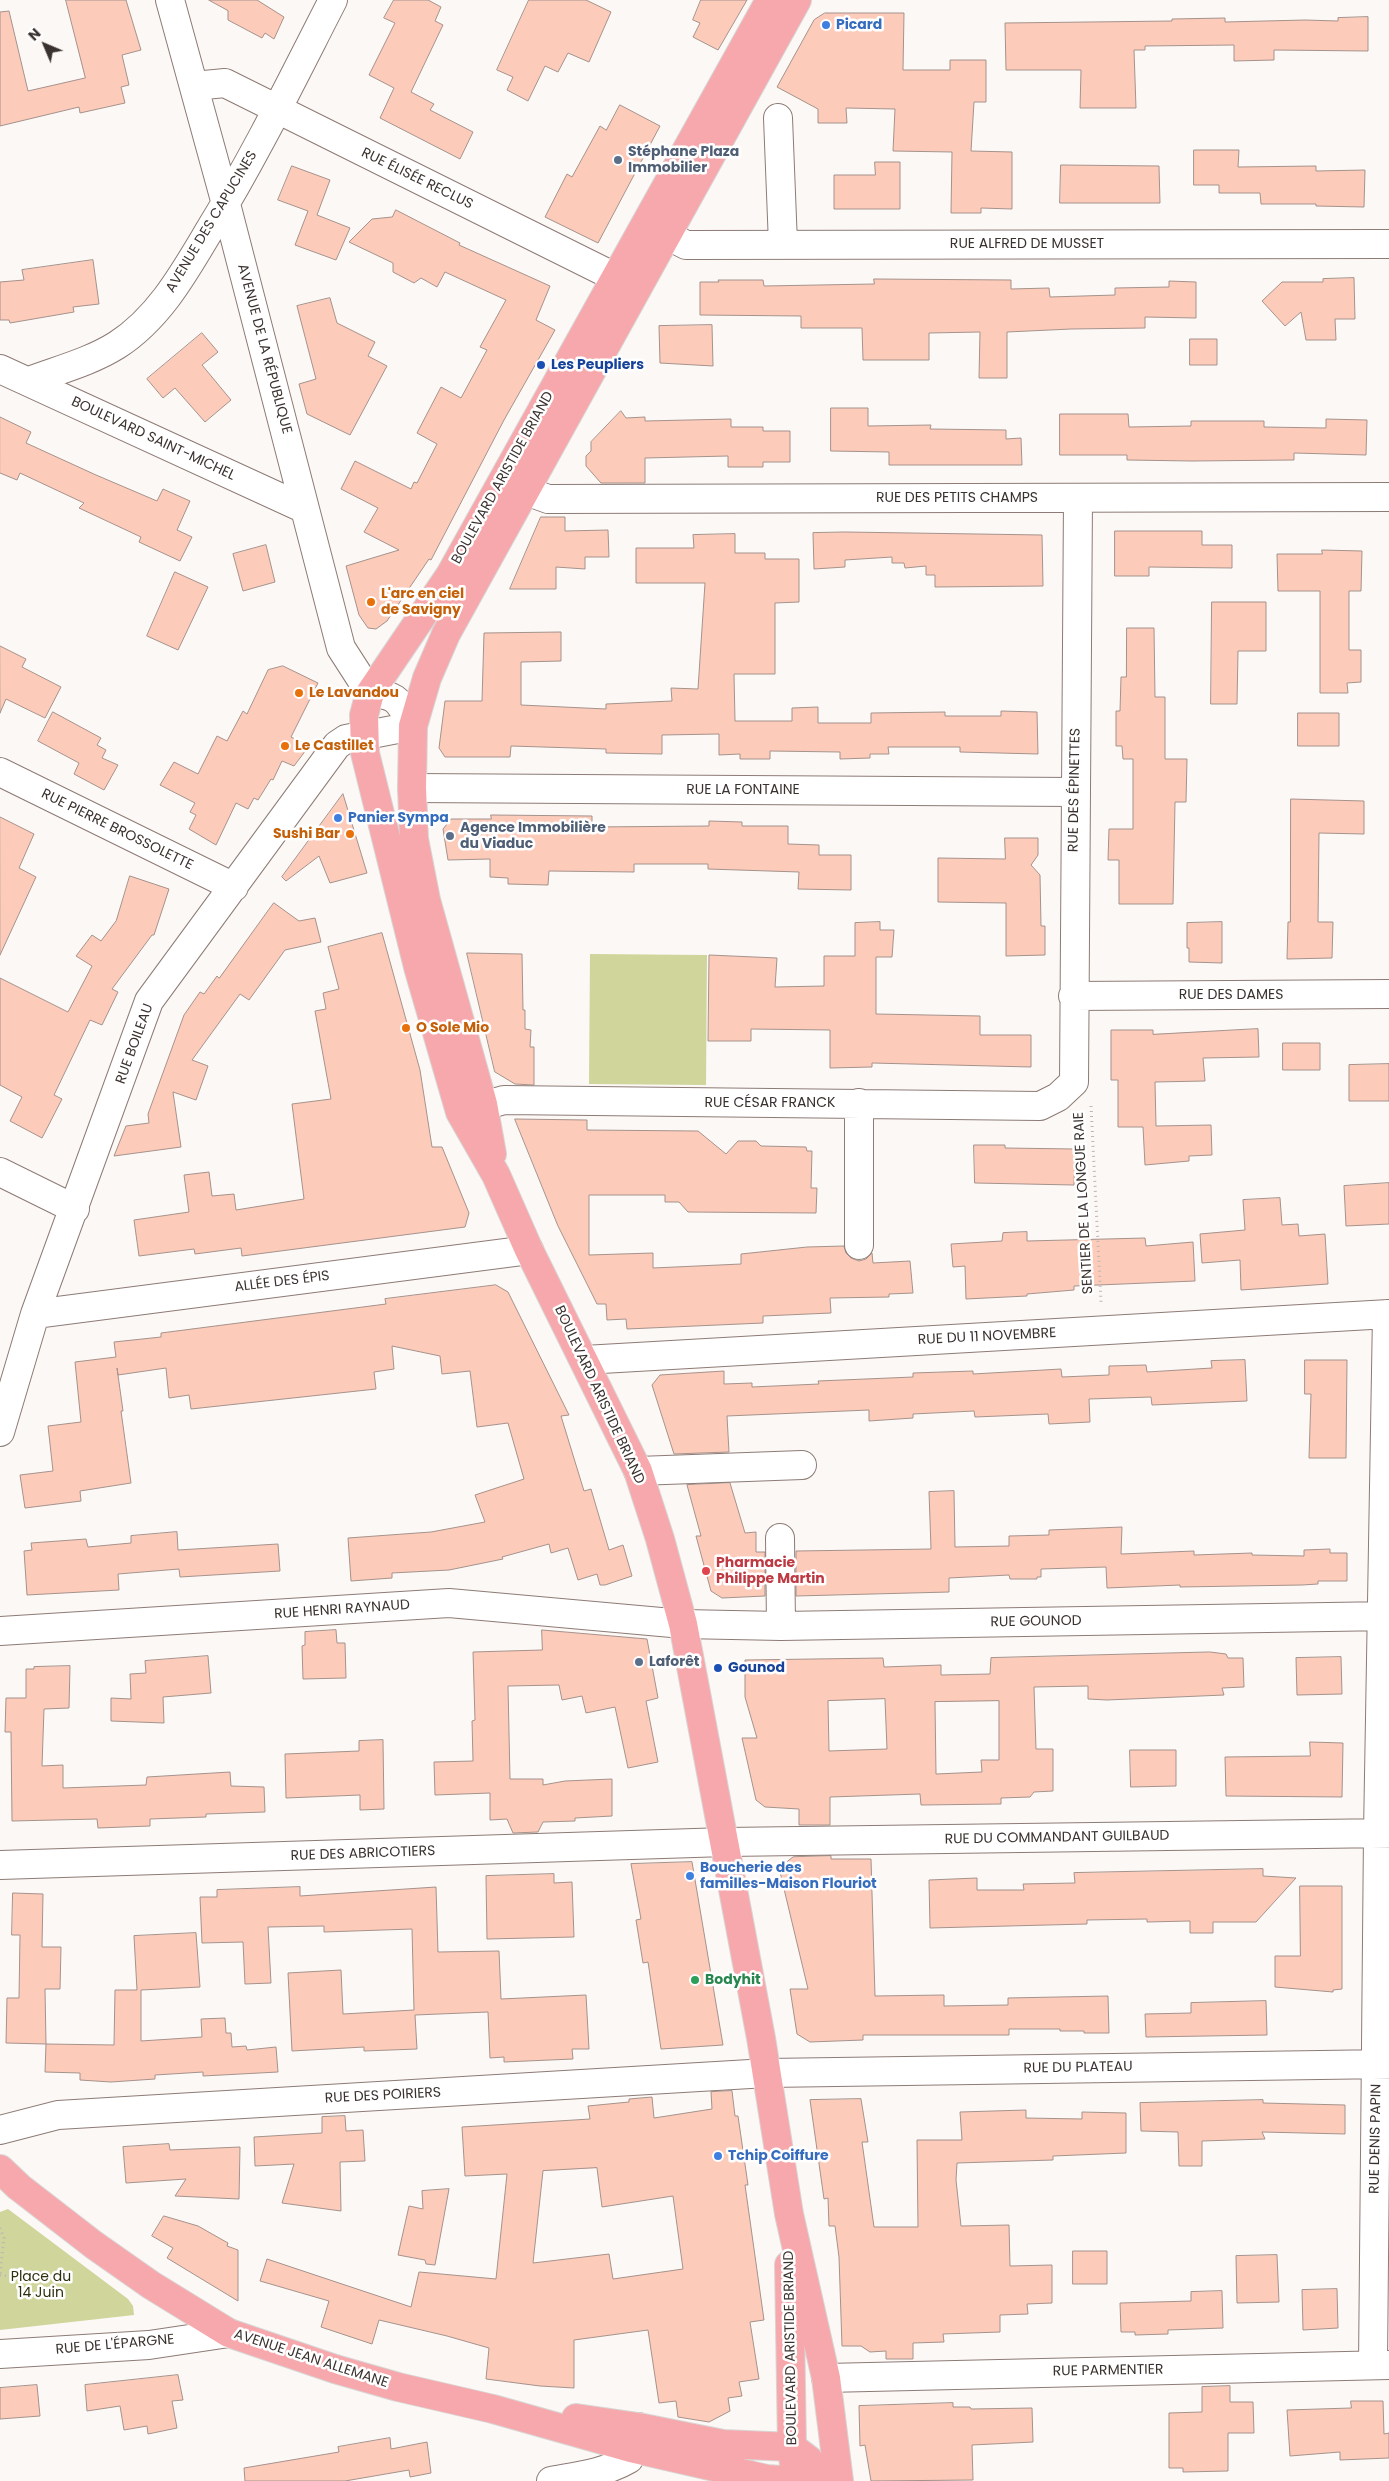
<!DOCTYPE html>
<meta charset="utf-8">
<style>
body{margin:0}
#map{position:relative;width:1389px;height:2481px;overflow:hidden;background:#fcf8f6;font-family:Poppins,sans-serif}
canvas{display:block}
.north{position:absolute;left:20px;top:20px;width:50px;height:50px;-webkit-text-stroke:4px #fff;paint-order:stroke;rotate:315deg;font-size:14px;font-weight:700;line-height:20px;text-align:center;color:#3a322f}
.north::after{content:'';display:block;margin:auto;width:18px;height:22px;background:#3a322f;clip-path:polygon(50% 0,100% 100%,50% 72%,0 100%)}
</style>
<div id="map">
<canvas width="1389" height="2481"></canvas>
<div class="north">N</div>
</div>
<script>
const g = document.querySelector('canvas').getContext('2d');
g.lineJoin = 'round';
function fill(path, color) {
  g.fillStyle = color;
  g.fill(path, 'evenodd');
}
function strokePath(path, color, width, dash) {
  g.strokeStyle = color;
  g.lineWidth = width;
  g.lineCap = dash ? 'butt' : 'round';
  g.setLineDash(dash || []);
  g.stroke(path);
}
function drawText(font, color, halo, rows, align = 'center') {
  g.font = font + ' Poppins,sans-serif';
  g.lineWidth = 5;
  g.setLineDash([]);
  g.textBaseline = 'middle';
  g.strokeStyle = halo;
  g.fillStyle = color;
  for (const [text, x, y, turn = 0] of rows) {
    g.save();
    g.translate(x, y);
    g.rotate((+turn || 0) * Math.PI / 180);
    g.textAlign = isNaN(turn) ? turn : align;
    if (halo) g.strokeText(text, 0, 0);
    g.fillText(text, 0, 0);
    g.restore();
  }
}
const green = new Path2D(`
 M590 954 707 955 706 1085 589 1084Z
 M8 2209 128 2299 133 2306 134 2315 0 2330V2212Z`);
const building = new Path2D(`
 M66 0H126L141 50 122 55 129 85 121 87 125 103 80 113 79 107 0 126V12L9 11 28 91 85 78Z
 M209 0H257L284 17 274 39 265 33 262 38 228 20V11Z
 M394 0H428L441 7 435 21 443 25 411 92 434 104 430 110 473 132 460 159 380 118 394 88 369 75 395 23 384 18Z
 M529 0H586L611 12 589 62 568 53 558 72 545 66 528 101 507 90 513 77 497 70Z
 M701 0H747L718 50 693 37 700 23 693 20Z
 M825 13H904L903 70H950V60H986V102H974L971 151 1012 152V209L981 208V213H951L952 152 893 151 895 109 846 108 847 123H818V109L777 87 814 20Z
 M1368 17V51L1274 50V60L1234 61V45L1145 46V50H1134L1136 108H1080L1081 70H1006L1005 23 1172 21V19L1225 18V22L1305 20 1338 21V18Z
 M620 105 660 126 598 243 545 217 567 174 572 177 600 126 606 130Z
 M1194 150H1239L1238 167 1316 166V171L1365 170 1364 207 1316 206V204H1261L1260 193H1219V185H1194Z
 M875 162H900V209H834V175H875Z
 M1061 165 1159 166 1160 203H1060Z
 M292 166 330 180 317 215 350 228 336 260 295 245 308 211 278 200Z
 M396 210 460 243 459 245 550 286 536 320 555 330 504 420 431 560 429 559 387 621 376 629 368 628 359 615 346 566 399 550 364 532 378 508 341 489 355 461 411 489 414 482 417 483 437 444 417 433 441 387 461 398 487 350 480 347 506 300 445 272 437 287 421 278 414 283 393 272V263L349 242 372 219 392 217Z
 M93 260 99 304 73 307 74 312 10 323 9 320H0V282L24 280 22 270Z
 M1354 278 1355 319H1335L1336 340H1306L1301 312 1285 326 1262 301 1282 282H1323V279Z
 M874 279 1011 280V289L1049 288 1050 297 1115 295V288L1169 287V281L1196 282V318L1145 317V328L1071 329 1007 332V378H979L980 332 929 333V360H863L862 328H801V316L700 315V282H719L718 280H763L764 286 874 284Z
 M330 298 337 323 375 342 368 356 387 366 350 435 307 414 299 384 316 379 297 306Z
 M712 325 713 366 660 363 659 326Z
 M202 333 218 352 202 365 231 400 205 422 175 388 163 398 147 379Z
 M1190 339H1217V365H1190Z
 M831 408H868V426L931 425 930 429 1006 430V439L1021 438 1022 465H889V452L831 451Z
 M621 411 626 418 645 417V421L731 419V427H763V431H790V462H763V467H728V456L645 458V483H601L586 466V456L591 451V442Z
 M1060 414H1128L1129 427 1191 426V421H1264V427L1326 428V419L1367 420 1366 455 1294 453V460L1192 461 1127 460V455H1060Z
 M0 417 31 432 26 443 96 475 157 501 163 489 190 501 177 530 192 537 180 561 139 542 141 537 79 508 84 503 20 473 17 480 0 473Z
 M541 517H565V531L608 530 609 557H585V569L556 567V589H510Z
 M1115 531H1202V545H1232V568L1149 567V576H1115Z
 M845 532 1042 535 1043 586 935 587V575H926V566L905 568 904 563H892V557L845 560V567L814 569 813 533Z
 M735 534V553H765V559H799V602L775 603V674H734L735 721H792V708L818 707V723H871V713L945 712V716H1001V711L1037 712 1038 754 960 752V747H888L889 754H870V758L840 759V752L770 751V759H740V754L719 755V734L662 735V754L606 753V749L511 746 510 757H445L439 748 445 701H482L484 633 561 632V661L521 662V705L606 709V704L672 701 671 688 698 689 705 583H636V548H694L693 535Z
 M266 545 275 582 243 591 233 554Z
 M1322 550 1362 551 1361 591H1349V650H1361V682L1347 683 1348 693H1320V591H1278L1277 554H1322Z
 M175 572 208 587 178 650 147 636Z
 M1212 602H1266V651H1238L1237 704H1211Z
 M1127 628H1154L1155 697H1165V759H1187L1186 802H1175L1173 904H1119V860H1108L1109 829H1133V759H1123L1122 746H1116V711H1120L1121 677H1126Z
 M0 646 26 659 22 667 61 687 45 718 6 699 0 713Z
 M283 666 318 683 291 737 309 746 294 766 282 761 273 780 271 779 258 800 254 798 248 809 236 803 216 845 189 829 196 815 190 812 195 803 160 785 174 762 198 774 217 736 227 741 243 711 247 714 268 670Z
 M53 712 101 738 97 745 106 750 102 758 118 765 104 790 74 774 79 763 38 741Z
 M1298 713H1339V746H1298Z
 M343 794 367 873 330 883 319 856 286 881 282 877Z
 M1291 799 1364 801V834L1319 833 1318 922H1333L1332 958 1287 959 1288 922H1290Z
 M491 815 592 816V827L709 826V821L742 822V826H788V844L819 845V855H851V890L798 889 799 872 708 869V864H634V872L549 871 548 885 508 884V878L490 877V859L448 860 443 829 451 819H491Z
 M0 817 34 834 19 868 36 877 0 955Z
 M1005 838H1038V855L1031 865 1040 875 1041 926H1045V955L1006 956V903L938 902V858L1005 859Z
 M130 876 169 889 154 935H152L112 989 118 992 102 1025 90 1020 54 1095 62 1099 42 1138 10 1121 22 1097 0 1085V978L68 1012 92 966 76 956 92 935 101 941 116 921Z
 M274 903 299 921 315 918 321 942 285 950 249 1000 240 994 192 1060 208 1066 196 1100 173 1092 181 1147 114 1156 126 1126 149 1123 148 1114 184 1015 200 992 204 994 217 976 219 978Z
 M880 922V930H894L892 957H876V1014L980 1016V1035H1031V1067L872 1063V1067L830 1068V1030L751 1029V1041H708L709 955 777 958 775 987 824 986V956H855V923Z
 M1222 922V963L1189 962V948H1187V923Z
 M382 933 420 1070 432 1147H442L469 1213 465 1227 242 1256 241 1248 195 1254 194 1249 139 1256 134 1220 189 1212 184 1175 209 1172 212 1196 234 1194 236 1210 304 1199 292 1104 331 1099 315 1011 326 1009 323 993 339 989 328 947Z
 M467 953 522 954 523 1010H525V1029L531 1030 530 1047H534V1085L515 1084 495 1072Z
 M1258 1029 1259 1057 1203 1058 1205 1081 1155 1082 1156 1126 1211 1125 1212 1155 1189 1156V1161L1145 1165 1143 1127H1118V1080H1111V1030H1153V1034Z
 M1283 1043H1320V1070H1283Z
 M1389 1064V1101H1349V1065Z
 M515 1119 587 1120V1130L698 1131 726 1154 738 1141H756L761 1146 806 1147 807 1151H812L811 1188H817L816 1213 688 1212 679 1202H665V1195H589V1255L653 1253V1268L741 1264V1254L807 1247 844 1246 846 1253 851 1258 859 1261 866 1259 872 1253 873 1263 910 1261 913 1293 889 1294V1297L830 1298 831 1313 763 1316V1323L627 1329 626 1319 607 1320 606 1304H597L558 1226Z
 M974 1145H1005V1148L1075 1149 1074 1185 975 1183Z
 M1389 1183V1224L1346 1226 1344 1186Z
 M1280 1198 1282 1225 1298 1224 1299 1236 1325 1234 1328 1284 1241 1290 1240 1260 1202 1263 1200 1234 1245 1230 1243 1200Z
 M1027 1232V1241L1145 1238 1146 1246 1193 1242 1195 1281 1074 1286V1290L1027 1294V1296L966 1299 965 1266 953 1267 951 1244 1002 1241 1003 1233Z
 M496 1285 508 1292 569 1415 561 1416 584 1491 591 1489 609 1550 623 1545 632 1576 605 1585H600L597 1574 578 1580 568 1548 551 1553 549 1544 502 1557 503 1559 449 1570 392 1573V1578L351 1581 348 1538 431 1532 485 1522 475 1495 524 1479 508 1423 477 1427 470 1371 442 1374 440 1356 392 1346 394 1369 374 1372 376 1389 191 1409 189 1395 169 1398 166 1368 118 1375 117 1368 123 1411H121L131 1483 80 1491 81 1501 25 1508 20 1475 53 1471 48 1426 81 1422 75 1362 116 1357 114 1342 161 1337V1333L386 1304 385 1299Z
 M1245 1360 1247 1401 1152 1405 1151 1397 1089 1399 1090 1422 1049 1424 1048 1414 975 1417 974 1411 913 1414V1418L869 1421V1410L727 1416 729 1452 674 1454 652 1385 660 1375 724 1371V1384L752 1383V1387L819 1384 818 1381 913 1377V1373L973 1371V1374L1061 1369 1062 1377 1109 1375V1366L1146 1365 1147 1372 1212 1368 1211 1361Z
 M1305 1360H1347L1346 1458H1309L1311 1394H1305Z
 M730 1483 745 1533 756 1532V1552H765V1596L722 1598 711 1591 696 1536H701L687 1485Z
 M954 1491 955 1547 1009 1546V1536L1049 1535V1530L1122 1527 1121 1554 1194 1551V1555L1252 1553V1555L1304 1556V1550L1330 1549V1553H1347V1581H1318V1584L1302 1585 1180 1587V1585L1107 1588 1106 1567 1041 1569V1577H1037V1579H1010L1009 1575 949 1578V1592L796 1596V1551L931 1549 929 1492Z
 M177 1532 178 1550 278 1544 280 1571 180 1577 179 1569 118 1574 119 1590 27 1595 24 1551 32 1550 31 1543 86 1539 88 1547 131 1543V1536Z
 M336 1630 337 1643H345L346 1678 303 1679 302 1646 305 1645V1632Z
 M542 1630 647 1639 658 1698 646 1701 658 1762 628 1768 615 1707 586 1713 582 1696 562 1700 559 1685 508 1686 510 1779H543V1785L565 1781 612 1779V1816L575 1818V1821L543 1822 538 1832 513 1833 507 1819 490 1820V1793L435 1795 434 1762 473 1761 472 1721 475 1720 473 1652 542 1650Z
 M1210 1652 1226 1654 1228 1658H1243L1244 1687 1222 1688 1224 1695 1107 1700 1088 1699V1686L1034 1687 1036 1749H1053V1791L1034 1792 1030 1797 1001 1798V1804L921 1805 920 1794 830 1797V1825H799V1809L765 1807 756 1800 742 1738H757L745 1697V1660L883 1658 884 1667 941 1665V1675L990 1674 991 1658ZM885 1699 887 1749 829 1751 828 1701ZM999 1701V1760H981L982 1772 936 1774 935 1702Z
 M208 1656 211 1693 163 1697 164 1723 111 1721V1698L131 1699 130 1674 146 1673 145 1661Z
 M1341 1657 1342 1694 1297 1695 1296 1658Z
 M70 1666 69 1708 44 1709 42 1766 63 1765V1788L146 1785 147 1777 230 1772 231 1786 264 1787 265 1812 206 1814V1817L150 1819V1826L98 1828 97 1819 12 1821 11 1732H5L6 1698H26V1669H34V1667Z
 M383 1740 384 1809 360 1810V1795L286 1798 285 1754 359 1751V1741Z
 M1310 1742 1343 1743 1342 1797 1226 1796 1225 1757 1310 1756Z
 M1130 1750H1176V1786L1131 1787Z
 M831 1856V1859H871L875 1996 944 1995V2006L1008 2005V1998L1108 1996 1109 2033H1084V2031H1060V2029H1009V2035H863V2040L810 2042 797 2034 790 1989H808L779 1868 793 1857Z
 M692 1862 723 2045 661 2049 648 1962 643 1963 636 1920 641 1919 631 1864Z
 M1263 1869V1876L1296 1878 1256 1922H1213V1933H1190V1921L1147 1922V1919L1087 1920V1924L930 1928 929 1880 977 1878V1890H1024L1023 1884 1075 1883 1074 1873Z
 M554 1874V1883L572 1882 574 1937 487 1939 486 1876Z
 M1300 1886H1342V1989L1333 1990V1992L1275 1987V1956H1300Z
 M300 1887V1896L436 1887 438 1952 499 1951 501 1999 586 1995 589 2049H572L573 2059 504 2062V2057L490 2058 488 2012 415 2015 417 2049 364 2051V2047L292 2051 288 1973 341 1970 343 2014 414 2010 412 1929 324 1932V1926L268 1927 271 1983 245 1984 243 1942 202 1943 200 1897H217V1890Z
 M13 1893 43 1894 42 1947H61L60 1989H45L46 2044 6 2043 7 1998H19L20 1935H12Z
 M196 1933 200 1987 141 1990V2041L202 2037 201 2019 225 2018 226 2033H231L232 2047 246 2046 247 2050 276 2047 278 2072 203 2076V2072L155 2075V2079L111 2082 80 2080V2073L45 2072 46 2044 114 2045 115 1990H137L134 1936Z
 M1266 2001 1267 2035 1146 2037 1145 2014 1191 2013V2003Z
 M732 2091 735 2116H738L748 2185H745L764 2320 750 2322 759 2379 739 2382 742 2396 728 2398 730 2411 709 2422 678 2417 676 2401 659 2403 648 2330 574 2340V2388L540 2386 486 2379 489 2348 447 2336 379 2320 372 2344 321 2327 329 2301 260 2281 267 2259 411 2307 419 2272 496 2279 507 2174 465 2176 462 2127 590 2119 588 2106 629 2102V2099L652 2097 654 2118 712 2109 711 2092ZM597 2168 602 2207 673 2196 683 2269 613 2279 609 2254 533 2263 543 2171Z
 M861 2099 868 2142H862L874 2227H918L917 2140H962L960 2112 1026 2110V2118L1082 2119V2112L1126 2113V2153L1053 2156V2160L957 2163 956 2180 961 2226 1009 2225 1010 2266 1052 2265V2303L1027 2304 1028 2314 1000 2315V2332L943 2334 944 2342 913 2343V2359H886V2351L870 2352 861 2346H842L839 2257 835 2226H829L828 2198 824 2199 810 2100Z
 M1263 2100V2103L1345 2105V2134L1262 2132 1265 2139 1202 2141V2166H1179L1178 2132 1141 2131 1140 2103Z
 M345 2116 346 2131 363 2130 365 2161 340 2162 341 2211 282 2203 294 2164 255 2166 254 2137 322 2133V2117Z
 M169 2144 170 2150 240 2147 239 2199 175 2196 186 2179 126 2183 123 2147Z
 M449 2189 435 2265 426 2264 425 2260 398 2255 409 2206 423 2209 422 2191Z
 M164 2216 198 2226 228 2243 227 2246 238 2250V2301L167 2258 173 2248 152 2236Z
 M1073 2251H1107V2284H1073Z
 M1277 2255 1279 2302 1237 2303 1236 2256Z
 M1337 2289 1338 2328 1303 2330 1302 2290Z
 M1222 2291 1223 2328 1168 2330V2334L1135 2335V2332H1121L1120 2303 1191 2301V2292Z
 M178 2375 183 2400 172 2401 177 2428 148 2434 147 2426 124 2430 120 2406 87 2411 85 2385Z
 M37 2385 40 2416 0 2419V2388Z
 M1230 2386V2402H1253L1254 2433H1228V2471L1183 2472V2468H1169V2413L1202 2412V2387Z
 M1351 2401H1383L1384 2434 1389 2433V2458L1340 2460V2452L1290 2456 1287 2410 1351 2408Z
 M953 2403V2407H970L971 2409 1032 2408 1033 2442 972 2445 973 2480 871 2481 865 2445 860 2446 859 2406Z
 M390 2438 391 2449 427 2442 431 2473 410 2477 409 2470 345 2481H245L244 2468 339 2452 338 2447Z`);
const path = new Path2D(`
 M1091 1106 1101 1302
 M0 2228 4 2238 0 2274
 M0 2275 20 2278`);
const minor = new Path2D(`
 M194 86 225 83 637 288
 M778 118 783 244
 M667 235 686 245 1389 244
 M0 369 305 509
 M29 381C58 370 90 362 117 345 159 318 184 273 209 231 255 156 293 78 333 0
 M526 491 548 499 1389 497
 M0 772 234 887
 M412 788 1075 792
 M1073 996 1389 994
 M462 1112 504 1100 1040 1106 1058 1097 1074 1082 1078 498
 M0 1172 75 1209
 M859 1245V1103
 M35 1314 529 1250
 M584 1360 1389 1314
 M0 1432 35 1314 149 1001 337 745 346 739 413 726C398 702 400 695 370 693L341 648 226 204 170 0
 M638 1471 802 1465
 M780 1538 781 1626
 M0 1631 449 1603 683 1624 781 1626 1389 1616
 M0 1865 726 1842 1389 1833
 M0 2130 58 2115 767 2073 1389 2064
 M0 2354 149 2345 229 2333
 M1373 2365 1378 1833 1387 1314
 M826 2378 1389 2365
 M551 2481C578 2476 605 2473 629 2459L638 2427`);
const major = new Path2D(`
 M770 0 450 575 370 693 364 715 365 753 418 967 460 1112 496 1175 529 1250 638 1471 660 1539 683 1624 761 2038 789 2214 826 2378 839 2481
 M492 1154 483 1104 426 900 414 839 412 788 413 726 427 678 446 634 797 0
 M0 2169 19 2187 94 2245 151 2285 229 2333 335 2369 398 2387 493 2409 631 2448 767 2479 796 2481
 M789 2265 792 2447 794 2465
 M576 2418 638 2427 723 2444 792 2447
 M792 2447 809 2460 822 2481`);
const markers = [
 [826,25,5,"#3f7fe0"],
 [618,160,5,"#5c6f8a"],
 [541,365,5,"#1a4fb4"],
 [371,602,5,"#e8710a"],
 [299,693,5,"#e8710a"],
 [285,746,5,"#e8710a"],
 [338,818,5,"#3f7fe0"],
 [350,834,5,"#e8710a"],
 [450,836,5,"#5c6f8a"],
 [406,1028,5,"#e8710a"],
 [706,1571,5,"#e0444e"],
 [639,1662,5,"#5c6f8a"],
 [718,1668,5,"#1a4fb4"],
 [690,1876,5,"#3f7fe0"],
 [695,1980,5,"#2e9e5b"],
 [718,2156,5,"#3f7fe0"]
];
const shopNames = [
 ["Picard",836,25],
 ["Panier Sympa",348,818],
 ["Boucherie des",700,1868],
 ["familles-Maison Flouriot",700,1884],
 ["Tchip Coiffure",728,2156]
];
const serviceNames = [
 ["Stéphane Plaza",628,152],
 ["Immobilier",628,168],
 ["Agence Immobilière",460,828],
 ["du Viaduc",460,844],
 ["Laforêt",649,1662]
];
const streetNames = [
 ["RUE ÉLISÉE RECLUS",417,179,26],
 ["AVENUE DES CAPUCINES",212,222,-59],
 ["RUE ALFRED DE MUSSET",1027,244],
 ["AVENUE DE LA RÉPUBLIQUE",264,349,75],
 ["BOULEVARD SAINT-MICHEL",153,439,25],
 ["BOULEVARD ARISTIDE BRIAND",503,478,-61],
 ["RUE DES PETITS CHAMPS",957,498],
 ["RUE LA FONTAINE",743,790],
 ["RUE DES ÉPINETTES",1075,790,-89],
 ["RUE PIERRE BROSSOLETTE",117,830,26],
 ["RUE DES DAMES",1231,995],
 ["RUE BOILEAU",135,1044,-70],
 ["RUE CÉSAR FRANCK",770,1103],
 ["SENTIER DE LA LONGUE RAIE",1084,1203,-93],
 ["ALLÉE DES ÉPIS",282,1282,-7],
 ["RUE DU 11 NOVEMBRE",987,1337,-3],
 ["BOULEVARD ARISTIDE BRIAND",599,1395,65],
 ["RUE HENRI RAYNAUD",342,1610,-4],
 ["RUE GOUNOD",1036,1622,-1],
 ["RUE DU COMMANDANT GUILBAUD",1057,1838,-1],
 ["RUE DES ABRICOTIERS",363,1854,-2],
 ["RUE DU PLATEAU",1078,2068,-1],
 ["RUE DES POIRIERS",383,2096,-3],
 ["RUE DENIS PAPIN",1376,2139,-89],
 ["RUE DE L'ÉPARGNE",115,2345,-5],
 ["BOULEVARD ARISTIDE BRIAND",791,2348,-91],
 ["AVENUE JEAN ALLEMANE",311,2359,18],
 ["RUE PARMENTIER",1108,2371,-1]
];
const transitNames = [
 ["Les Peupliers",551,365],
 ["Gounod",728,1668]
];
const foodNames = [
 ["L'arc en ciel",381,594],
 ["de Savigny",381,610],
 ["Le Lavandou",309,693],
 ["Le Castillet",295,746],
 ["Sushi Bar",340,834,"right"],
 ["O Sole Mio",416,1028]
];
const healthNames = [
 ["Pharmacie",716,1563],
 ["Philippe Martin",716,1579]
];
const leisureNames = [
 ["Bodyhit",705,1980]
];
const parkNames = [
 ["Place du",41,2277],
 ["14 Juin",41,2293]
];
fill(green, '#cfd59b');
fill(building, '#fdcbba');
strokePath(building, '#a5928b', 1);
strokePath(minor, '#8d7b75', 30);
strokePath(major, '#d8d6d5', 30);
strokePath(path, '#bbb6b4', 3, [1, 4]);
strokePath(minor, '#fff', 28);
strokePath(major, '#f7a8ac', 28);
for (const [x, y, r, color] of markers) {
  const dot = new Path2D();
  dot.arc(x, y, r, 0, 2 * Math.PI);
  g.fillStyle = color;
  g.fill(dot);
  strokePath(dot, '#fff', 2);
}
drawText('bold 14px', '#366cbe', '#fff', shopNames, 'left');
drawText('bold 14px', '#4e5e75', '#fff', serviceNames, 'left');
drawText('14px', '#3a322f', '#fff', streetNames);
drawText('bold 14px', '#164399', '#fff', transitNames, 'left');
drawText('bold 14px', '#c56008', '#fff', foodNames, 'left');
drawText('bold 14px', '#be3a42', '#fff', healthNames, 'left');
drawText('bold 14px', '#27864d', '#fff', leisureNames, 'left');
drawText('14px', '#2d300d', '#fff', parkNames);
</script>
